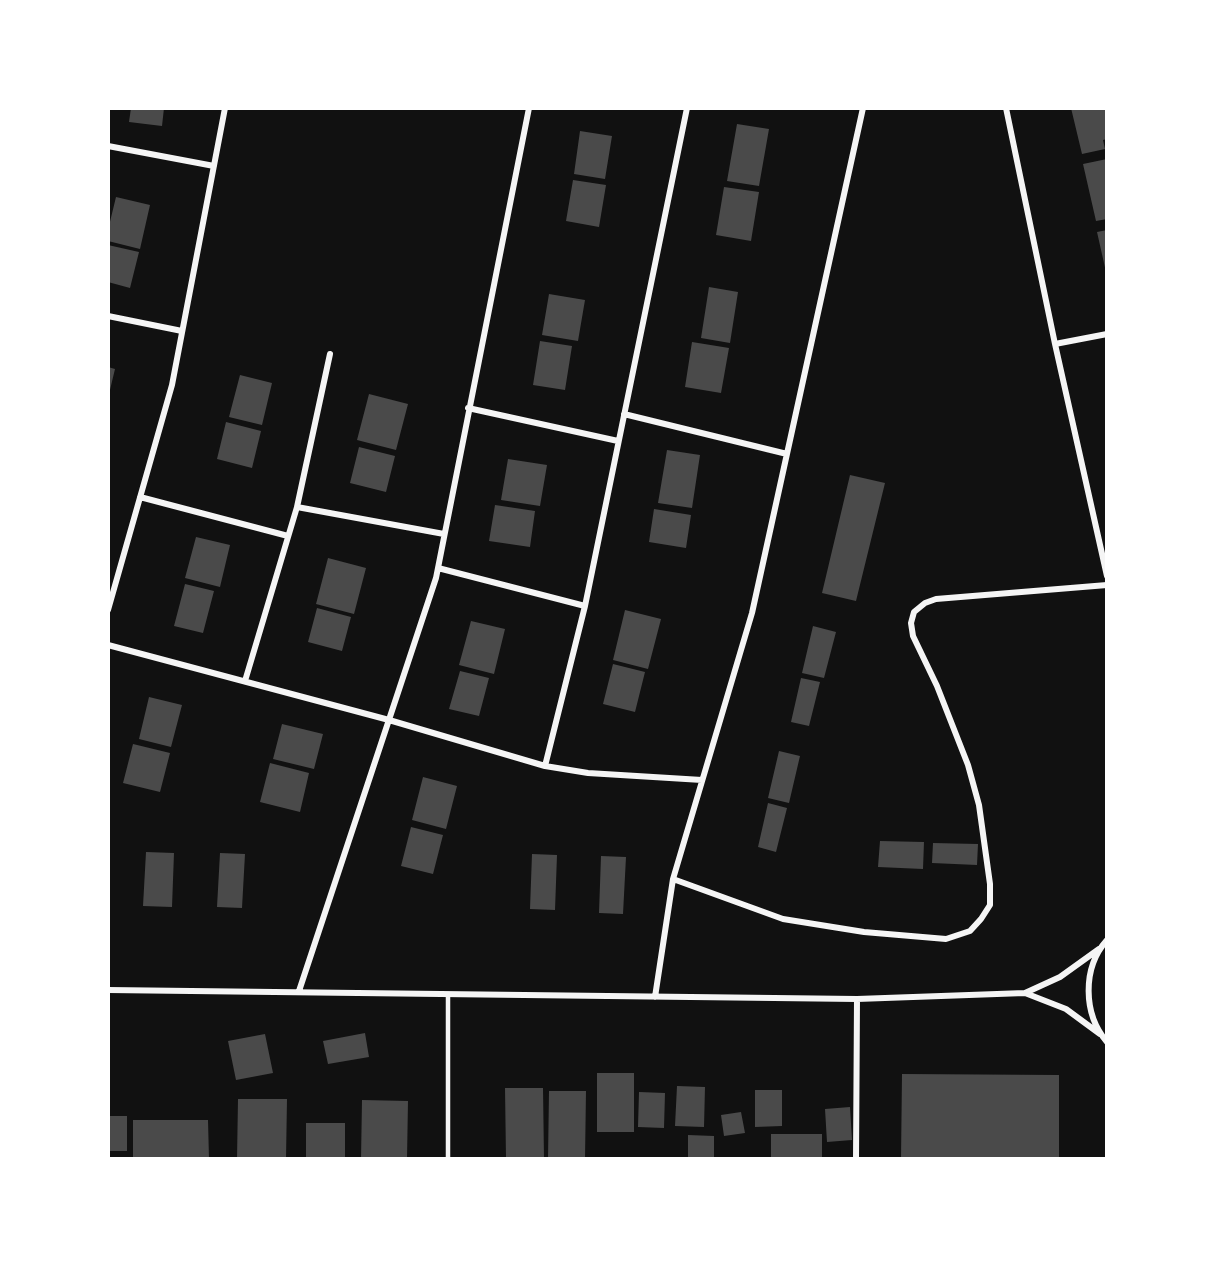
<!DOCTYPE html>
<style>
body{margin:0}
#map{position:relative;width:1215px;height:1267px;overflow:hidden;background:#111;font-family:"PT Sans Narrow",sans-serif}
canvas{display:block}
.frame{position:absolute;inset:0;border:110px solid #fff;pointer-events:none}
</style>
<div id="map">
<canvas width="1215" height="1267"></canvas>
<div class="frame"></div>
</div>
<script>
const g = document.querySelector('canvas').getContext('2d');
g.lineJoin = 'round';
function fill(path, color) {
  g.fillStyle = color;
  g.fill(path, 'evenodd');
}
function strokePath(path, color, width, dash) {
  g.strokeStyle = color;
  g.lineWidth = width;
  g.lineCap = dash ? 'butt' : 'round';
  g.setLineDash(dash || []);
  g.stroke(path);
}
const building = new Path2D(`
 M131 108H164L162 126 129 122Z
 M1071 108H1107V139L1103 140 1105 149 1082 154Z
 M737 124 769 129 759 186 727 181Z
 M580 131 612 136 605 179 574 174Z
 M1107 159V219L1096 221 1083 164Z
 M573 180 606 185 599 227 566 221Z
 M724 187 759 192 751 241 716 235Z
 M116 197 150 205 140 249 108 241V230Z
 M1107 230V272H1106L1097 232Z
 M108 245 139 252 130 288 108 282Z
 M709 287 738 292 730 343 701 338Z
 M549 294 585 300 578 341 542 335Z
 M540 341 572 346 565 390 533 385Z
 M692 342 729 348 721 393 685 387Z
 M108 367 115 369 109 394H108Z
 M240 375 272 383 262 425 229 417Z
 M369 394 408 404 396 450 357 440Z
 M226 422 261 431 252 468 217 459Z
 M359 447 395 456 386 492 350 483Z
 M667 450 700 455 692 508 658 503Z
 M508 459 547 465 540 506 501 500Z
 M850 475 885 483 856 601 822 593Z
 M495 505 535 511 530 547 489 541Z
 M654 509 691 515 686 548 649 542Z
 M196 537 230 545 220 587 185 578Z
 M328 558 366 568 354 614 316 604Z
 M185 584 214 591 203 633 174 626Z
 M317 608 351 617 342 651 308 642Z
 M625 610 661 619 648 669 613 660Z
 M471 621 505 629 494 674 459 665Z
 M813 626 836 632 824 678 802 673Z
 M613 664 645 672 635 712 603 704Z
 M460 671 489 678 479 716 449 709Z
 M801 678 820 682 809 726 791 722Z
 M149 697 182 705 171 747 139 739Z
 M282 724 323 734 314 769 273 759Z
 M133 744 170 753 160 792 123 783Z
 M779 751 800 756 789 803 768 798Z
 M270 763 309 773 300 812 260 802Z
 M423 777 457 786 446 829 412 820Z
 M768 803 787 808 776 852 758 847Z
 M411 827 443 835 433 874 401 866Z
 M880 841 924 842 923 869 878 867Z
 M933 843 978 844 977 865 932 863Z
 M146 852 174 853 172 907 143 906Z
 M220 853 245 854 242 908 217 907Z
 M532 854 557 855 555 910 530 909Z
 M601 856 626 857 623 914 599 913Z
 M365 1033 369 1057 328 1064 323 1041Z
 M265 1034 273 1073 236 1080 228 1041Z
 M597 1073H634V1132H597Z
 M902 1074 1059 1075V1159H901Z
 M677 1086 705 1087 704 1127 675 1126Z
 M505 1088H543L544 1159H506Z
 M755 1090H782V1126L755 1127Z
 M549 1091H586L585 1159H548Z
 M639 1092 665 1093 664 1128 638 1127Z
 M238 1099H287L286 1159H237Z
 M362 1100 408 1101 407 1159H361Z
 M850 1107 852 1140 827 1142 825 1109Z
 M741 1112 745 1133 724 1136 721 1115Z
 M108 1116H127V1151H108Z
 M133 1120H208L209 1159H133Z
 M306 1123H345V1159H306Z
 M771 1134H822V1159H771Z
 M688 1135 714 1136V1159H688Z`);
const service = new Path2D(`
 M448 1159V994`);
const minor = new Path2D(`
 M1006 108 1055 344 1107 576
 M108 146 214 166
 M108 316 182 331
 M1055 344 1107 334
 M468 408 618 441
 M624 414 787 454
 M140 497 288 536
 M297 507 330 354
 M438 568 585 606
 M108 610 172 385 225 108
 M108 645 389 720 545 766 588 773 702 780
 M245 681 297 507 444 534
 M545 766 585 606 687 108
 M673 879 783 919 864 932 946 939 970 931 981 919 990 905V884L979 805 968 765 937 686 913 636 911 623 914 612 925 603 936 599 1107 585
 M1107 940C1082 968 1083 1014 1107 1042
 M108 990 857 999 1025 993 1066 1009 1100 1034
 M299 991 436 578 529 108
 M1025 993 1060 977 1099 949
 M655 997 673 879 752 613 863 108
 M856 1159 857 999`);
fill(building, '#4a4a4a');
strokePath(service, '#f5f5f5', 4.5);
strokePath(minor, '#f5f5f5', 6);
</script>
